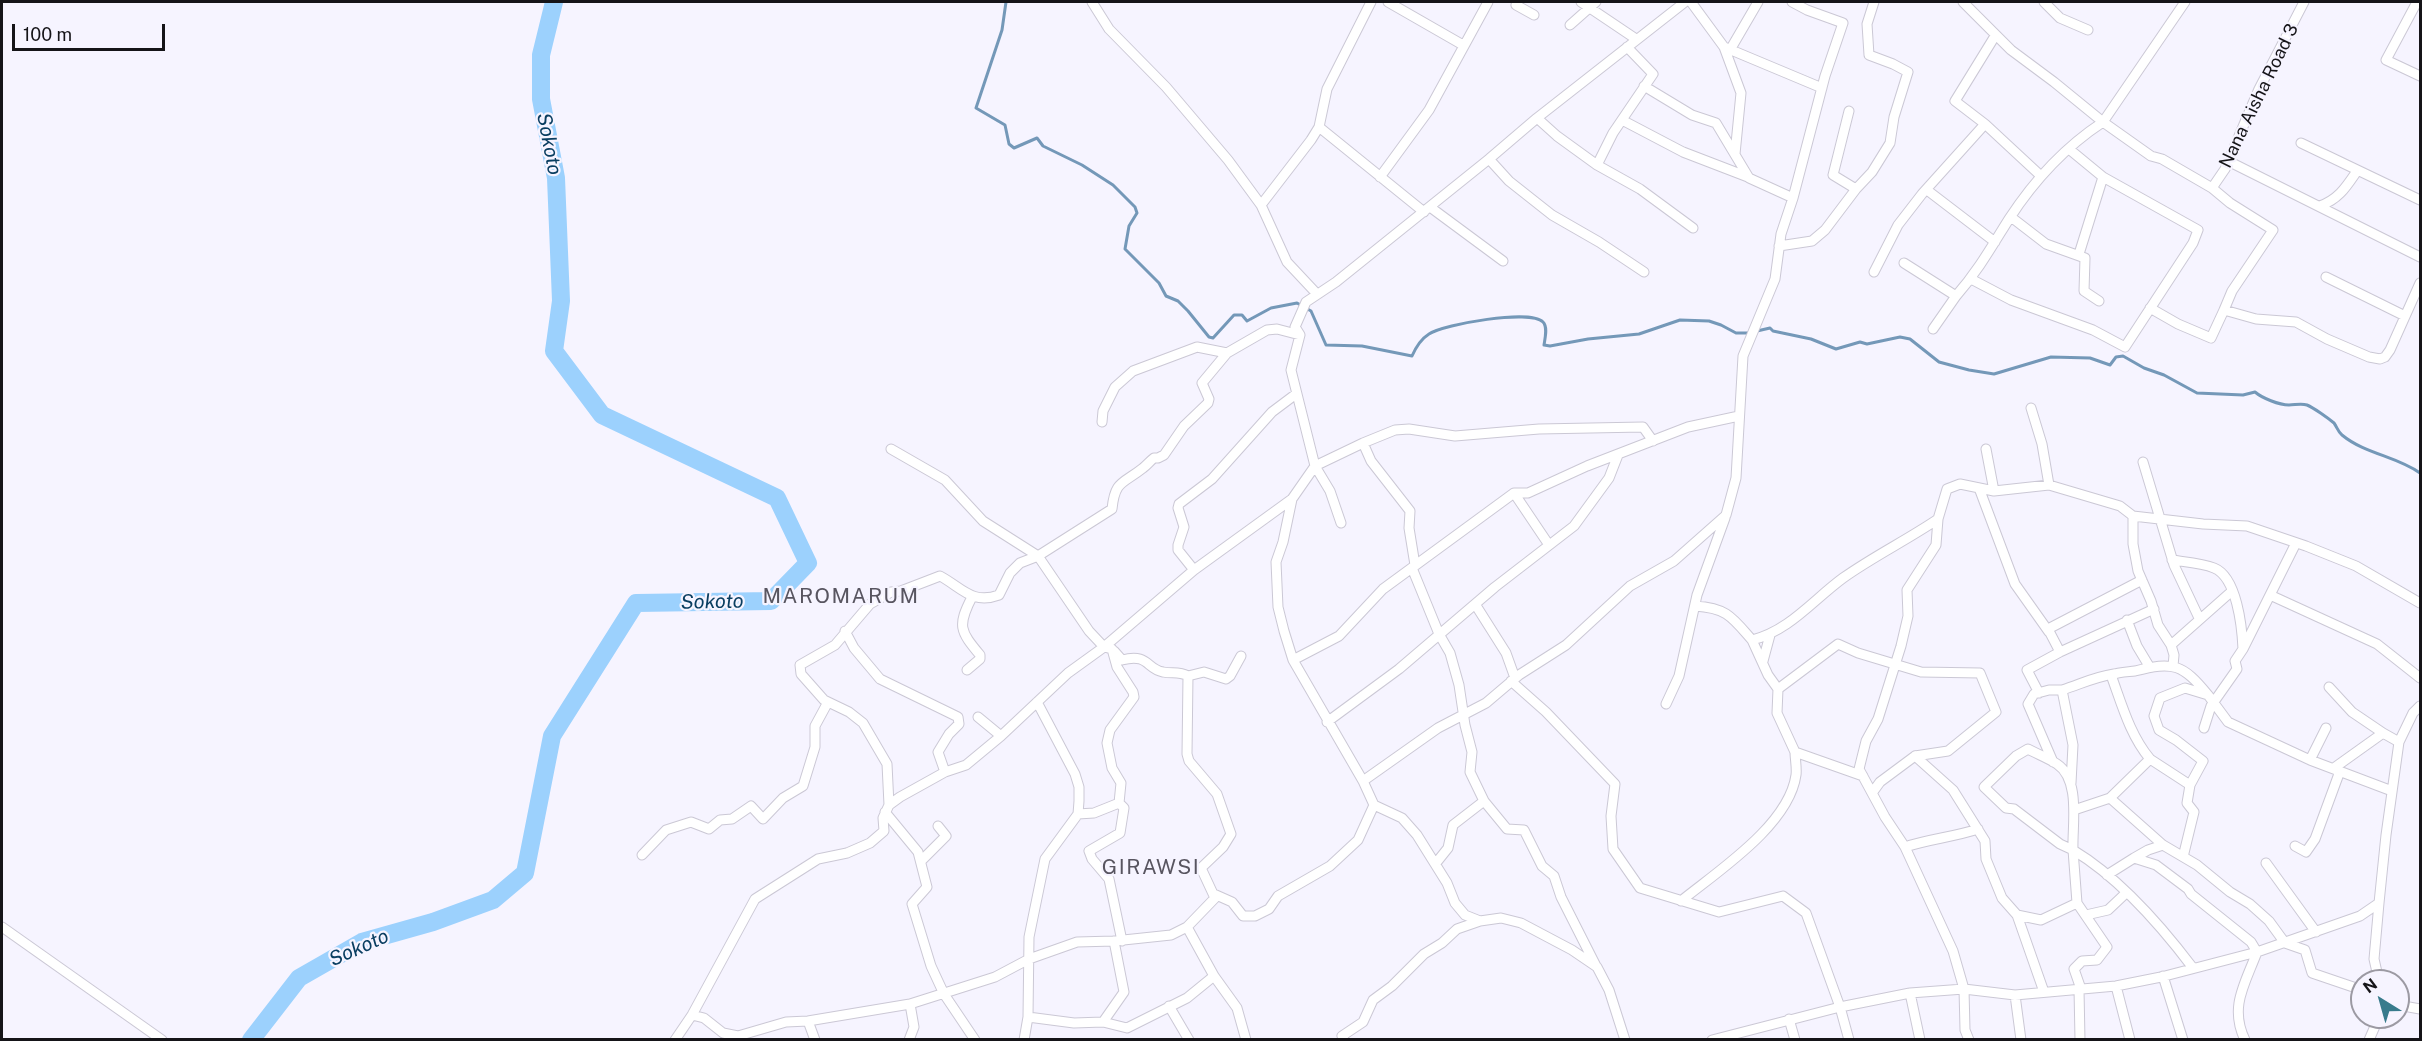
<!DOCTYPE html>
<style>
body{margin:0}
#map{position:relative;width:2422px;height:1041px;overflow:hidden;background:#f6f4ff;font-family:"Public Sans",sans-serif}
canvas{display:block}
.frame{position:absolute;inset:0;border:3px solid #151418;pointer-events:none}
.north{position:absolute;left:2350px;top:969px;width:60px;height:60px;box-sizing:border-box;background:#f6f4ff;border:2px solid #9c9aa3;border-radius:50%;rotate:323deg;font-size:16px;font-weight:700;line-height:24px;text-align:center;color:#151418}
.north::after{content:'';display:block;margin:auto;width:21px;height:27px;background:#387b8c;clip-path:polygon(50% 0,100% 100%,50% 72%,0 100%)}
.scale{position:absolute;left:12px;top:24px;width:153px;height:27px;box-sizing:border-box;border:3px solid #151418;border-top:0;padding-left:8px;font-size:18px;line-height:21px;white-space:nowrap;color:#151418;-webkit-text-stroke:4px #f6f4ff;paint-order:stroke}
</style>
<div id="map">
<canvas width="2422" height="1041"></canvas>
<div class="frame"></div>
<div class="north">N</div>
<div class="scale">100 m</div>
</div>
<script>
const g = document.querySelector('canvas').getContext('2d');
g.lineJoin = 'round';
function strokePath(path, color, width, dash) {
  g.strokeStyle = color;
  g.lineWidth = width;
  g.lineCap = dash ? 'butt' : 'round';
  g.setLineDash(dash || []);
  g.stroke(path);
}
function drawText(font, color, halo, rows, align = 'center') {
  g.font = font + ' "Public Sans",sans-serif';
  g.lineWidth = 4.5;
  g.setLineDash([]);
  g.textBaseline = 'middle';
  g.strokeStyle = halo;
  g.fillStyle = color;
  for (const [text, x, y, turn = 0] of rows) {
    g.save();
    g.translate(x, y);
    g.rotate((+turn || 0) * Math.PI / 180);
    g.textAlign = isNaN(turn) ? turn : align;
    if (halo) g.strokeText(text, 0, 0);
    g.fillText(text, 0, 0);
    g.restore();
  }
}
const stream = new Path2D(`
 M1006 2 1002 30 976 108 1005 125 1009 144 1014 148 1037 138 1043 146 1082 165 1113 185 1135 207 1137 213 1129 226 1125 249 1159 283 1166 296 1178 301 1188 311 1209 337 1213 338 1234 315H1242L1247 321 1271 308 1297 303 1311 311 1326 345 1362 346 1412 356C1416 347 1421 339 1429 334 1445 324 1530 309 1543 322 1548 327 1545 338 1544 345L1550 346 1588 339 1639 334 1680 320 1709 321 1721 325 1736 333H1751
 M1757 331 1770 328 1773 331 1811 339 1836 349 1860 342 1867 344 1900 337 1910 339 1939 362 1969 370 1994 374 2051 357 2090 358 2110 365 2116 357 2123 356 2144 368 2164 375 2197 393 2243 395 2255 392C2262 398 2279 405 2289 405 2295 405 2301 403 2307 405 2314 408 2328 418 2334 423 2337 427 2338 432 2342 435 2365 454 2396 456 2420 473`);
const river = new Path2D(`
 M251 1040 299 978 362 942 433 922 493 900 525 873 552 736 636 603 771 601 808 563 777 498 602 415 554 351 561 301 556 178 541 99V55L554 2`);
const minor = new Path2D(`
 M1092 2 1109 29 1166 87 1228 160 1261 205 1287 262 1317 294
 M1388 2 1463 45
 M1517 2 1516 5 1534 15
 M1581 2 1636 39
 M1691 2 1724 47 1741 93 1735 154
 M1792 2 1807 10 1843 23 1825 76 1793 198
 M1963 2 2011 50 2054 82 2103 122 2151 156 2162 159 2212 188 2230 203 2273 230 2232 291 2224 310
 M2044 2 2060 18 2088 30
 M2417 2 2386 60 2420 76
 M1570 25 1596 2
 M1995 36 1955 101 1985 124 2041 176
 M1724 47 1822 88
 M1730 50 1758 2
 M1849 111 1833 175 1856 189
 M1537 118 1557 136 1597 165 1640 189 1693 228
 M1622 120 1683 152 1748 177
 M1319 127 1424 212
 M2301 143 2420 200
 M2069 149 2103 177 2079 254
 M1489 159 1509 181 1552 215 1599 242 1644 272
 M2228 161 2420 257
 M1597 165 1613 133 1653 74 1627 47
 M1380 177 1429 110 1488 2
 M2212 188 2225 169 2259 89 2304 2
 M1927 190 1995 242
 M1261 205 1311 140 1319 127 1327 89 1371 2
 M2320 206C2339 199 2346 187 2357 171
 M1430 207 1503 261
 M2011 217 2046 244 2085 258 2084 291 2099 301
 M1779 246 1812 241 1825 230 1856 189 1872 172 1890 143 1894 117 1908 72 1893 64 1869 55 1867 24 1874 2
 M1904 263 1956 296C1978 271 1992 246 2009 219 2033 182 2065 147 2103 122L2185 2
 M1874 272 1898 225 1922 194 1985 124
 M2326 277 2405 316
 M1971 279 2011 300 2093 330 2125 347 2193 243 2198 230 2103 177
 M2150 308 2178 324 2211 338 2224 310 2256 319 2296 322 2327 339 2369 357 2380 359 2385 357 2390 350 2420 283
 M1933 329 1956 296
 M2031 408 2042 444 2049 485
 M1102 422 1103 411 1115 387 1133 371 1197 347 1227 353
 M1363 443 1395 430 1409 429 1455 436 1539 429 1643 427 1653 441
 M891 449 945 480 983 521 1038 556 1089 631 1104 647 1112 649 1117 667 1133 692 1134 697 1110 730 1107 743 1112 768 1121 783 1119 803 1124 808 1120 833 1089 851 1092 859 1109 879 1122 941
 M1986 449 1994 491
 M2143 462 2174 565 2199 618
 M1979 488 2015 584 2049 632
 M1514 493 1549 545
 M1292 499 1283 542 1276 562 1278 607 1284 631 1293 660 1363 781 1374 805 1402 818 1417 835 1447 883 1455 903 1465 915 1480 921 1501 918 1521 923 1572 950 1597 967 1609 990 1625 1040
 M1341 523 1330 491 1315 466 1363 443 1371 461 1410 511 1409 528 1415 565
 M2172 560C2185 562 2202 563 2214 568 2237 577 2242 627 2243 649
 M1412 568 1439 634 1450 653 1459 685 1465 725 1472 752 1470 772 1484 801 1507 829 1524 830 1542 866 1554 876 1561 897 1596 966
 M1194 570 1178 550V545L1184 527 1178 508 1179 504 1212 479 1272 412 1296 394
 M2270 595 2377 644 2420 678
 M1475 604 1506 653 1515 678
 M1695 606C1727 608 1732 617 1752 640
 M2127 620 2137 646 2149 666
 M845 631 854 648 880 679 958 717 959 724 949 734 938 752 945 772
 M2171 645 2158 625 2151 601 2138 571 2133 544V516L2203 524 2247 526 2306 546 2356 566 2420 603
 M1114 651 1122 660C1149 653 1146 669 1163 672 1172 674 1179 671 1188 676L1204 672 1226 679 1230 676 1241 656
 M2060 652 2154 609
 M1293 660 1339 636 1383 589 1514 493H1528L1587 466 1688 427 1739 416
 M1763 661 1770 635
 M2173 666 2174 655 2171 645 2232 591
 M967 670 980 659V655C960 631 957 626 972 597
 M1511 681 1546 712 1615 784 1611 816 1613 849 1640 888 1719 912 1783 896 1806 913 1840 1007 1849 1040
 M2329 687 2352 712 2383 733
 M1778 689 1768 675 1752 640C1789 631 1813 600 1843 578 1874 556 1907 540 1938 519
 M2062 690C2081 684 2094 677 2114 674
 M2039 693 2027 670 2060 652 2048 629 2142 580
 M1666 704 1679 676 1697 595 1725 518
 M978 717 1001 736
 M1327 722 1399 669 1495 587 1574 526 1609 478 1618 455
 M2204 728 2211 706 2237 669 2235 661 2243 649 2296 543
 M2150 759C2130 735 2122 705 2111 675 2119 672 2127 672 2135 671 2173 661 2183 664 2208 695
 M2310 760 2326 728
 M2053 762 2028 704 2034 694 2049 690H2062L2073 745 2071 783
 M2334 768 2383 733 2399 742
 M1863 776 1795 752 1777 713 1778 689 1838 644 1858 653 1921 672 1980 673 1996 712 1948 751 1915 756
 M1363 781 1438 728 1486 703 1519 675 1566 645 1630 586 1674 561 1726 515 1736 478 1743 356 1775 279 1781 234 1793 198 1749 178 1716 123 1692 115 1644 86
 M1872 793 1859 769 1866 741 1878 719 1901 646 1908 616 1907 590 1936 545 1938 519 1947 489 1960 484 1994 491 2049 485 2120 506 2133 516
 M889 805 887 764 863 723 849 712 824 700 801 674 800 665 835 645 870 604 891 592 901 591 940 576C961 587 972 605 999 595L1010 573 1020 563 1038 556 1112 509C1115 480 1123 484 1143 468 1147 465 1150 461 1154 458H1158L1164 455 1184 426 1208 403 1209 399 1202 383 1227 353 1267 330 1277 329 1300 335
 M2074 810 2110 798
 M885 812 918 852 927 887 912 904 931 966 944 994 975 1040
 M1078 814 1094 813 1119 803
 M2163 845 2148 850 2134 858 2156 865 2188 889 2191 894 2251 942 2257 952C2245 984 2229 1007 2245 1040
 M2295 846 2306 852 2315 839 2340 771
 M1905 847 1885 817 1872 793 1880 782 1915 756 1953 790 1985 841 1986 859 2002 898 2017 915 2041 920 2077 903 2073 850 2060 844 2014 809 2006 808 1984 787 2016 756 2028 749C2037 754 2048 758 2057 764 2081 780 2072 825 2073 850 2118 877 2162 927 2193 968
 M642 855 666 830 691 822 709 829 720 820 732 819 751 806 763 819 783 798 803 786 815 747V726L828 702
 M2183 857 2194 812 2187 803 2190 785
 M921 861 946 836 938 826
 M1436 863 1448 848 1453 825 1484 801
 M2266 863 2316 932
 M2107 875 2134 858
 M1214 894 1232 902 1243 916H1255L1269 909 1278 896 1330 866 1358 840 1374 805
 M1681 901C1718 871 1789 825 1796 775 1797 768 1795 759 1795 752
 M2077 903 2107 947 2097 960 2082 961 2074 969 2081 989
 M2017 915 2044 992
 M2086 915 2108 910 2126 893
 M2 927 162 1040
 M1214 976 1237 1008 1246 1040
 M2163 976 2183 1040
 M2379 981 2374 959 2379 903
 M2116 986 2130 1040
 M2079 989 2080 1040
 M2362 990 2312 973 2305 950 2285 943 2269 921 2250 904 2230 892 2197 865 2163 845 2110 798 2150 759 2190 785 2203 761 2176 740 2159 730 2154 716 2160 698 2185 688 2208 695 2228 722 2310 760 2392 791
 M1910 993 1920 1040
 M2015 995 2021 1040
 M2398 1005 2420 1009
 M1169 1006 1189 1040
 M692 1015 704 1018 723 1033 738 1036 786 1022 808 1021 910 1004 995 977 1029 959 1077 942 1114 941 1171 935 1187 927 1215 898 1201 868 1223 847 1231 834 1217 794 1189 761 1187 754 1188 676
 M1028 1017 1074 1023 1103 1022 1124 992 1114 941
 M1789 1019 1795 1040
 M808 1021 815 1040
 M1103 1022 1127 1028 1187 998 1214 976 1187 927
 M675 1040 692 1015 755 899 818 859 847 853 870 843 884 831 883 818 889 805 900 797 945 772 966 765 1001 736 1068 673 1104 647 1194 570 1292 499 1315 466 1291 370 1300 335 1295 327 1306 302 1336 282 1489 159 1537 118 1685 2
 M909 1040 914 1027 910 1004
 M1024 1040 1028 1017 1029 937 1045 859 1078 814 1079 801V787L1075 774 1037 702
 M1344 1040 1342 1036 1363 1022 1373 1000 1392 986 1424 954 1442 943 1457 929 1480 921
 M1712 1040 1840 1007 1910 993 1964 989 2015 995 2116 986 2161 977 2257 952 2360 916 2379 903 2386 835 2399 742 2413 713 2420 706
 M1969 1040 1965 1030 1964 989 1953 951 1905 847C1929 839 1954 837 1978 829
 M2369 1040 2379 1017`);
const streetNames = [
 ["Nana Aisha Road 3",2259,96,-64]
];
const waterNames = [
 ["Sokoto",549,144,79],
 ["Sokoto",712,602,-1],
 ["Sokoto",359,948,-24]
];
const quarterNames = [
 ["MAROMARUM",841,597],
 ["GIRAWSI",1151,868]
];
strokePath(stream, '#7498b8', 3);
strokePath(river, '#9cd1fd', 18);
strokePath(minor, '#cbc8d5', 11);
strokePath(minor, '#fff', 9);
drawText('18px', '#151418', '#f6f4ff', streetNames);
drawText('italic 20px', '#0a3e61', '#f6f4ff', waterNames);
g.letterSpacing = '1.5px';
drawText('21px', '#585560', '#f6f4ff', quarterNames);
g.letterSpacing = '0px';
</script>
